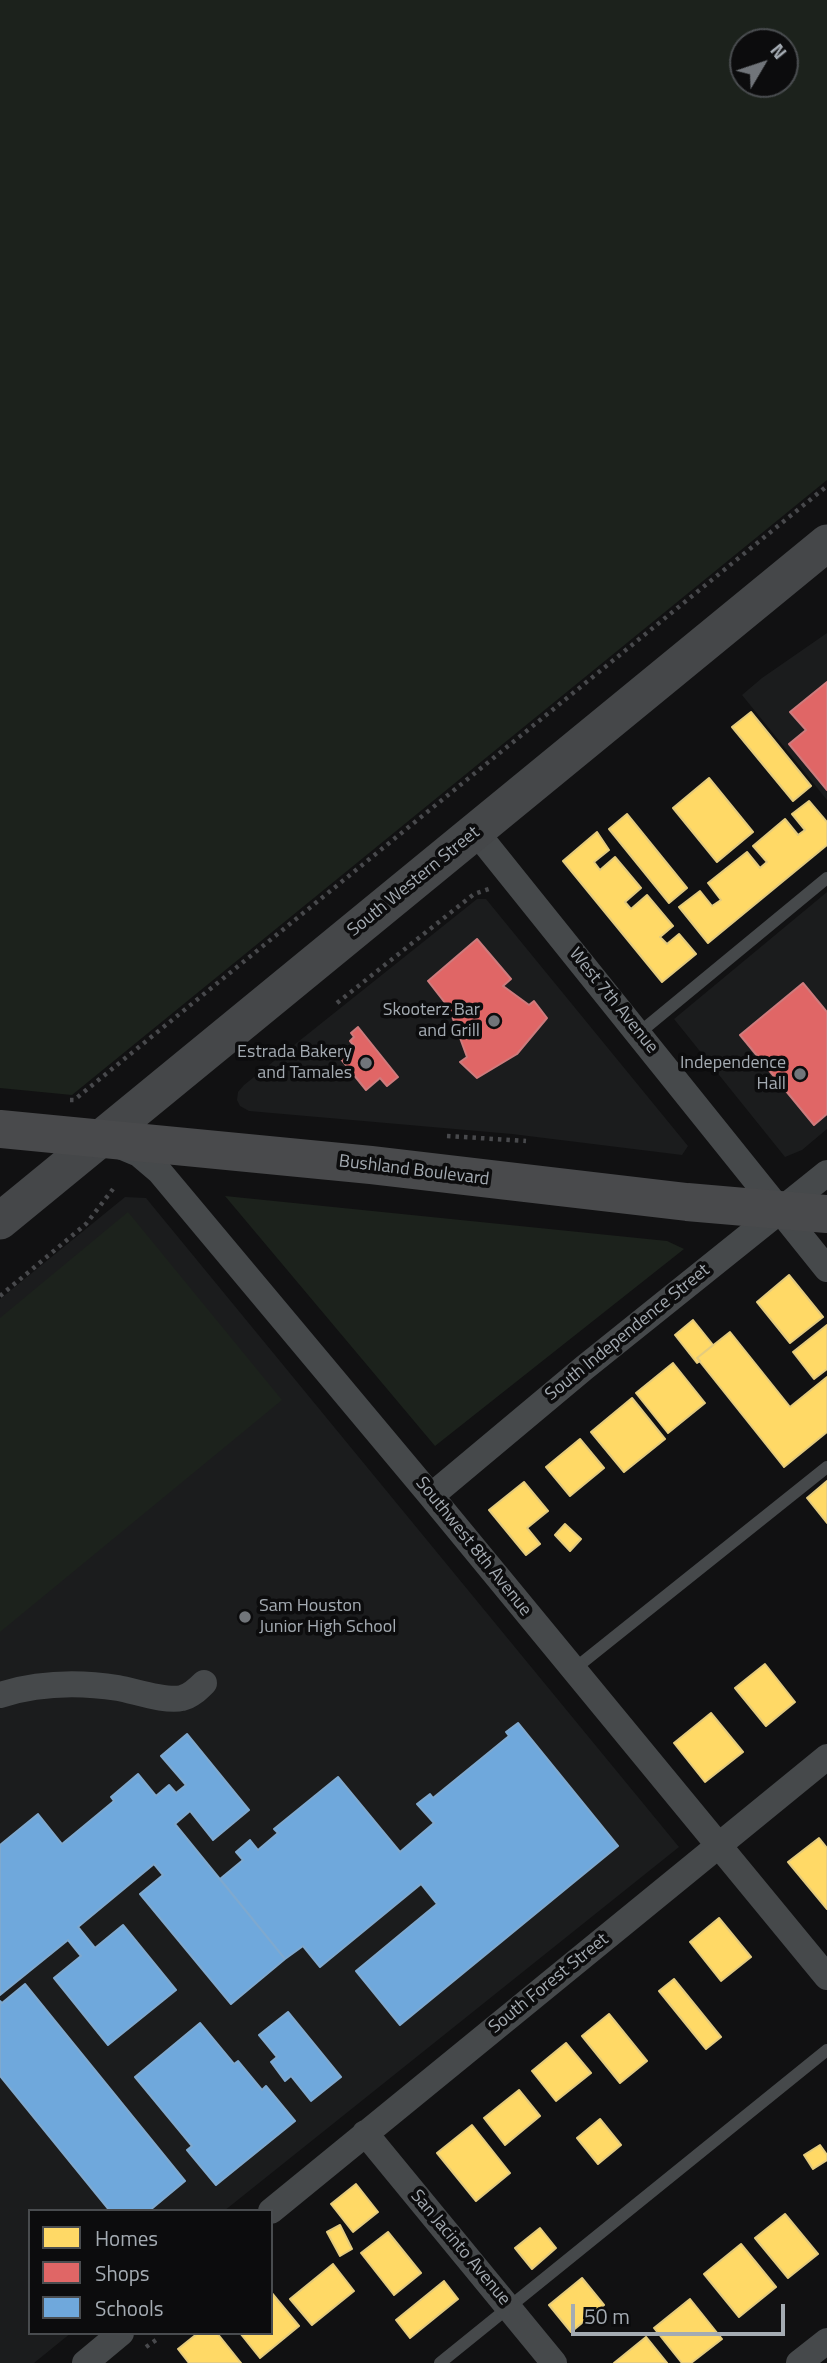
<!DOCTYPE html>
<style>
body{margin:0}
#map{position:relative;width:827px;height:2363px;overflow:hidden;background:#111112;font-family:"Titillium Web",sans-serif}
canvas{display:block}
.legend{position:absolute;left:28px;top:2209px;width:245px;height:126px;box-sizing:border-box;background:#0c0c0d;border:2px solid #494c4f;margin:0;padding:9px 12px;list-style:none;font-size:21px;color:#a4abb2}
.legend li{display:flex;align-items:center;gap:14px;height:35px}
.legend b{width:35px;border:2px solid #494c4f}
.north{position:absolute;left:729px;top:28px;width:70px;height:70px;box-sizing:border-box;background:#0c0c0d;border:2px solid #494c4f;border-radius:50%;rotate:51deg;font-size:19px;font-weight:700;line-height:28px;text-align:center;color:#a4abb2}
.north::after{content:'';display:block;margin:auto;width:24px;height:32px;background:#71757a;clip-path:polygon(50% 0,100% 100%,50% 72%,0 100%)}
.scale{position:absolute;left:571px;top:2304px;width:214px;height:32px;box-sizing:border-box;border:4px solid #a4abb2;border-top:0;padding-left:9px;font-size:21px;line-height:24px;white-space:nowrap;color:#a4abb2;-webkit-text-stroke:5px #0c0c0d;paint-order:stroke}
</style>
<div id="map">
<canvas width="827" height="2363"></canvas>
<ul class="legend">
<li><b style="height:19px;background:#ffd966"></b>Homes</li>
<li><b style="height:19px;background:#e06666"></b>Shops</li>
<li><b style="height:19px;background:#6fa8dc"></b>Schools</li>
</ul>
<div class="north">N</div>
<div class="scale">50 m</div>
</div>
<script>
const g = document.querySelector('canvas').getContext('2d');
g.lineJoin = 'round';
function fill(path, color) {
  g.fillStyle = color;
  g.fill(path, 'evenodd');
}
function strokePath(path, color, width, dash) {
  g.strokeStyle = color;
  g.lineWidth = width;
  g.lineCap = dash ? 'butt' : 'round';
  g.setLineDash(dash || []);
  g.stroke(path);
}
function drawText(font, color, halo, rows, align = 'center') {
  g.font = font + ' "Titillium Web",sans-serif';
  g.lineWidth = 7;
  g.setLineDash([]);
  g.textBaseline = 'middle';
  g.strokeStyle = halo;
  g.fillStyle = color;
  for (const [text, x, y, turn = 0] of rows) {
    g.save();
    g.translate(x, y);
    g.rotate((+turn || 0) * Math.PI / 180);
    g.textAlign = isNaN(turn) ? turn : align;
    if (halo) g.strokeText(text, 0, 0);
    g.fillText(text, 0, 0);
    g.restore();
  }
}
const built = new Path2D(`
 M827 633V800L742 695 762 678Z
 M827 892V1129L802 1150 785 1157 674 1019Z
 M477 899H486L688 1146 682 1155 512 1134 249 1111 240 1106 237 1100 238 1092 244 1085Z
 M125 1197 146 1198 679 1847 224 2211H30V2333H71L34 2363H0V1299Z`);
const green = new Path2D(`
 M0 0H827V480L72 1095 0 1088ZM743 42H785V84H743Z
 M225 1196 667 1241 684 1249 435 1446Z
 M128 1212 282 1400 0 1632V1318Z`);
const homes = new Path2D(`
 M751 712 811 786 793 801 732 727Z
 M709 778 753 832 717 862 673 808Z
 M809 801 827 822V845L708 943 679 907 700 891 712 906 721 900 708 883 747 852 760 868 767 862 753 846 785 819 798 835 805 830 792 814Z
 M627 814 687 888 669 903 609 829Z
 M597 832 609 850 594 862 600 870 615 857 641 888 625 902 631 909 647 895 673 926 660 937 667 944 679 934 696 954 662 982 563 861Z
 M789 1275 823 1317 790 1343 757 1302Z
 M693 1320 713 1345 697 1358 700 1361 697 1363 675 1335Z
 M827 1325V1369L814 1379 793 1352Z
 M730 1332 790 1407 827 1377V1432L784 1467 697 1358Z
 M673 1363 705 1403 668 1433 636 1393Z
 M632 1398 665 1439 624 1472 591 1432Z
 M580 1439 604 1468 570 1496 546 1467Z
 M827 1481V1523L807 1498Z
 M524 1482 548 1511 527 1528 540 1544 526 1555 489 1510Z
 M565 1524 581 1539 570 1551 555 1535Z
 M765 1664 795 1702 766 1726 735 1688Z
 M711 1713 743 1752 705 1782 674 1743Z
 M819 1838 827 1848V1909L788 1862Z
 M719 1918 751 1957 721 1981 690 1942Z
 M674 1979 721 2037 706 2049 659 1991Z
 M609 2014 647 2061 620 2083 582 2036Z
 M566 2043 591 2073 556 2101 532 2071Z
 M519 2090 540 2116 505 2145 484 2118Z
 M600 2119 621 2145 598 2164 577 2138Z
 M472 2125 510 2173 476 2201 437 2153Z
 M820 2145 827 2155V2160L813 2169 804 2155Z
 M356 2184 378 2212 353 2232 331 2204Z
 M785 2214 818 2254 788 2278 755 2238Z
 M340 2225 352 2249 340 2256 327 2232Z
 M540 2228 556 2248 532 2269 515 2248Z
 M388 2232 421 2273 394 2295 361 2253Z
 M741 2244 776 2287 739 2317 704 2274Z
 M333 2264 354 2291 312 2325 290 2299Z
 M582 2278 604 2305 571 2332 549 2305Z
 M444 2281 458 2299 410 2338 396 2320Z
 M271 2292 299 2326 260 2358 240 2333H271Z
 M690 2299 722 2339 691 2363H682L654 2328Z
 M198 2333H217L241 2363H189L178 2349Z
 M646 2337 667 2363H614Z`);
const shops = new Path2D(`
 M827 682V790L789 744 806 730 790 712Z
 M477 939 511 979 503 986 529 1005 534 1001 547 1018 517 1054 477 1078 460 1062 467 1057 449 1008 428 981Z
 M803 983 827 1012V1114L814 1125 740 1035Z
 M358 1027 398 1077 387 1086 380 1078 366 1090 341 1059 355 1047 350 1041 354 1037 351 1033Z`);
const schools = new Path2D(`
 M518 1723 618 1846 400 2025 356 1971 437 1904 421 1884 320 1967 303 1946 285 1959 220 1879 243 1860 236 1852 250 1840 258 1850 278 1833 274 1829 338 1777 400 1852 434 1823 417 1804 430 1794 433 1798 509 1736 506 1732Z
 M187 1734 249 1810 213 1840 190 1811 175 1824 285 1959 231 2004 140 1894 163 1875 154 1864 78 1927 95 1948 123 1925 176 1990 108 2045 54 1978 81 1956 68 1940 0 1995V1845L38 1814 62 1844 114 1801 111 1797 138 1774 156 1796 169 1785 176 1793 186 1785 161 1756Z
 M25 1984 185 2181 149 2211H110L0 2076V2001L2 2003Z
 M288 2012 341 2077 311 2101 291 2076 285 2081 271 2062 277 2057 259 2035Z
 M200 2023 234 2064 238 2061 262 2090 266 2086 295 2121 216 2185 187 2150 192 2146 135 2077Z`);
const path = new Path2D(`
 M337 1003 474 894 489 889
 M70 1100H74L827 486
 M447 1136 526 1141
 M0 1296 86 1224 113 1189
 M146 2347 159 2338`);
const lane = new Path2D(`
 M639 1033 827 878
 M573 1670 827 1467
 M440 2363 827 2050`);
const street = new Path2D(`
 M476 832 827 1269
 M120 1146 139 1154 159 1171 431 1496 827 1977
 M431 1496 584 1368 827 1173
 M0 1695C38 1683 79 1682 118 1688 135 1691 166 1702 182 1698 191 1696 198 1689 204 1683
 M365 2133 554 2363
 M271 2211 827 1757
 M85 2363 121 2333
 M799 2363 827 2341`);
const secondary = new Path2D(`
 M0 1221 827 543`);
const primary = new Path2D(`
 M0 1129 371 1165 687 1202 827 1214`);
const markers = [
 [494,1021,7,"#71757a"],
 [366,1063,7,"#71757a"],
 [800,1074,7,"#71757a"],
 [245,1617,7,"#71757a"]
];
const streetNames = [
 ["South Western Street",414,882,-39],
 ["West 7th Avenue",613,1001,51],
 ["Bushland Boulevard",414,1171,7],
 ["South Independence Street",628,1333,-39],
 ["Southwest 8th Avenue",473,1547,51],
 ["South Forest Street",549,1984,-39],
 ["San Jacinto Avenue",460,2248,50]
];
const poiNames = [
 ["Skooterz Bar",480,1011],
 ["and Grill",480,1032],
 ["Estrada Bakery",352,1053],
 ["and Tamales",352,1074],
 ["Independence",786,1064],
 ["Hall",786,1085],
 ["Sam Houston",259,1607,"left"],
 ["Junior High School",259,1628,"left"]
];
fill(built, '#1b1c1d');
fill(green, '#1c221c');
fill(homes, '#ffd966');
strokePath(homes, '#e4cb7d', 2);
fill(shops, '#e06666');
strokePath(shops, '#ce7b7d', 2);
fill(schools, '#6fa8dc');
strokePath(schools, '#7fa9cf', 2);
strokePath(path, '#48494c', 4.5, [3.5, 5]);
strokePath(lane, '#46494b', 12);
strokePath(street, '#46494b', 26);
strokePath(secondary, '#454749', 37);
strokePath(primary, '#494a4c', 38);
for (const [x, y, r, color] of markers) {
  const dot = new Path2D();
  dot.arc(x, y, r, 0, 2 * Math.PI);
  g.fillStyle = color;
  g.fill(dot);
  strokePath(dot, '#0c0c0d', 2.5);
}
drawText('18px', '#a4abb2', '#0c0c0d', streetNames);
drawText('18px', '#a4abb2', '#0c0c0d', poiNames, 'right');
</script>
